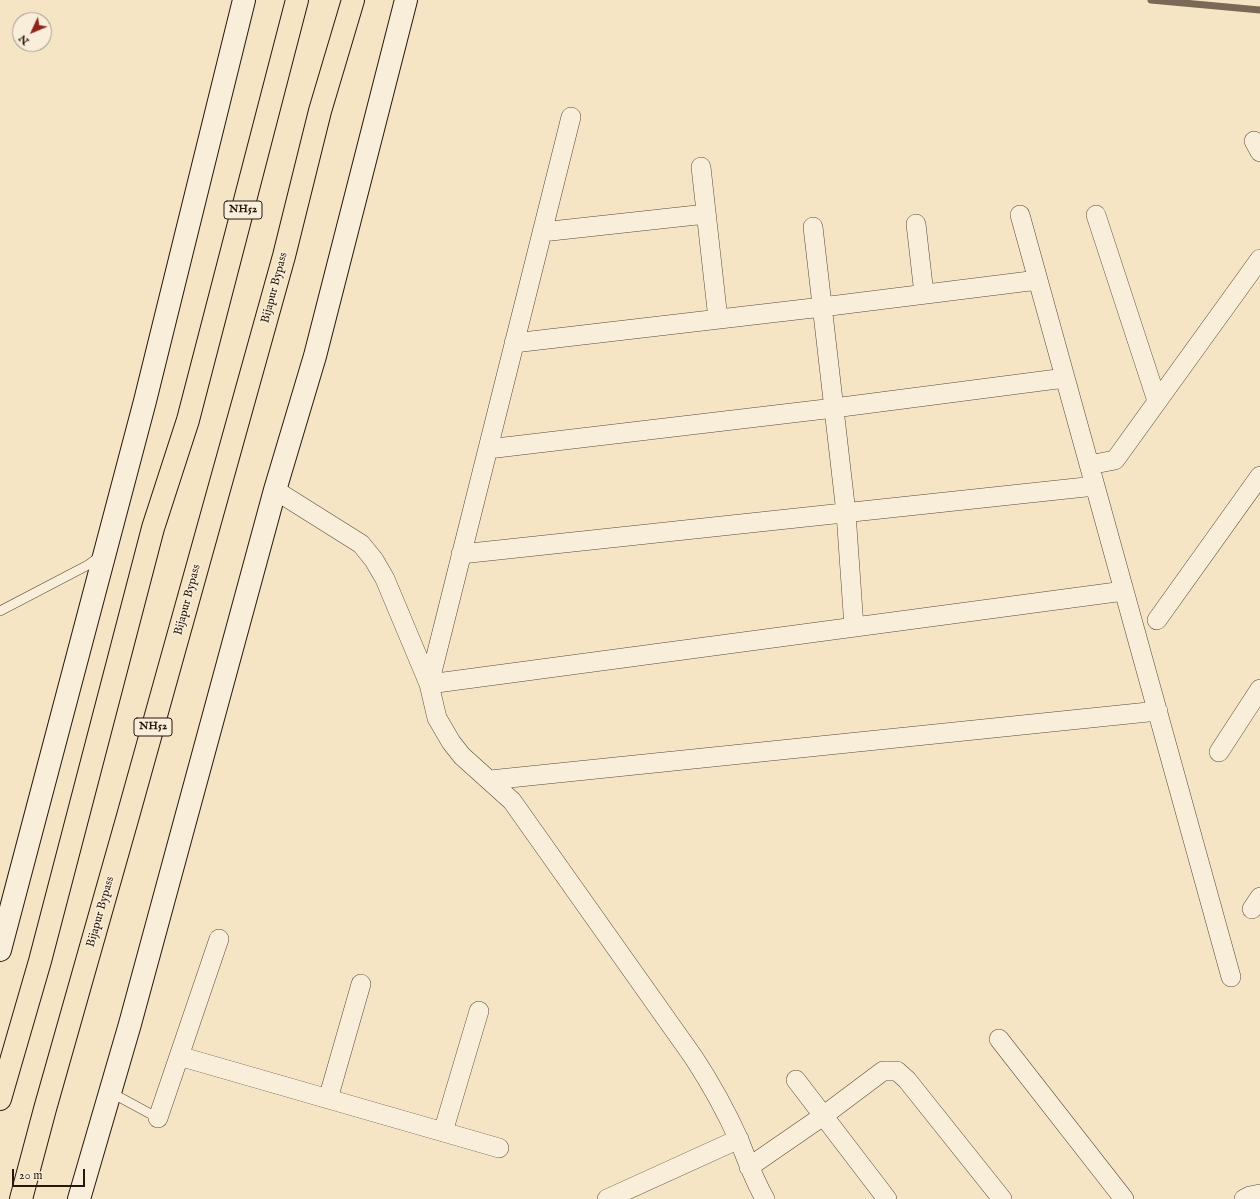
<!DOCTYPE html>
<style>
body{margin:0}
#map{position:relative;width:1260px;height:1199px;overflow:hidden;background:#f5e5c5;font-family:"IM FELL English",serif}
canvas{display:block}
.north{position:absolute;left:12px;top:12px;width:40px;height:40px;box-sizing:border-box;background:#f8eed9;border:1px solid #a49887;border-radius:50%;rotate:226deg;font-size:11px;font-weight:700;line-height:16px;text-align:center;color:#27170d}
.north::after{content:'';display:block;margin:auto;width:14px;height:18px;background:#8f2418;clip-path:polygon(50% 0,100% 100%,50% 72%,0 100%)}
.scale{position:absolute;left:12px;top:1169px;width:73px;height:18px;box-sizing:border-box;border:2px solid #27170d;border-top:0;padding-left:5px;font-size:12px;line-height:14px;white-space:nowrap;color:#27170d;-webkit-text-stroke:3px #f8eed9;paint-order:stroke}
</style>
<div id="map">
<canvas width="1260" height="1199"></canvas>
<div class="north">N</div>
<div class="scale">20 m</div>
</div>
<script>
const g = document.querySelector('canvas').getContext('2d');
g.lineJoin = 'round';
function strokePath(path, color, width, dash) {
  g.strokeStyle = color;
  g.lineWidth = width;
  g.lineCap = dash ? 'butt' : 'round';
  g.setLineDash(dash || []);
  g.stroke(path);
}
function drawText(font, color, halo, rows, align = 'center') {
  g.font = font + ' "IM FELL English",serif';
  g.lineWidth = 3;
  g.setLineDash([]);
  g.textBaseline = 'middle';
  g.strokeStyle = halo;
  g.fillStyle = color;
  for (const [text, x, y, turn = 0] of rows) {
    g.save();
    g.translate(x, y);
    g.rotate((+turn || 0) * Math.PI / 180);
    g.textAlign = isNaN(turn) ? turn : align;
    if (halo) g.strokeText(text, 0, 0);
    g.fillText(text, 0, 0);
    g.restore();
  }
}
const stream = new Path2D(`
 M1151 0 1260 10`);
const lane = new Path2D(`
 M0 611 88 565 100 556
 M110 1092 158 1118`);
const street = new Path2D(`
 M571 117 429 684 1124 591
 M1254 141 1260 152
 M701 167 718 319
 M1020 215 1231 977
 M1096 215 1157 401
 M916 224 924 294
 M813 227 846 513 854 627
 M542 232 706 214
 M514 343 822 307 1038 280
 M488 449 834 408 1065 378
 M1089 465 1115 460 1260 259
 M275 490 361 544 374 560 385 579 429 684 437 718 451 742 462 756 512 801 694 1058C711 1084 726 1111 739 1140 747 1160 754 1180 765 1199
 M461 554 1095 486
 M1157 620 1260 476
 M1219 752 1260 689
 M490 780 1158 711
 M1252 909 1260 897
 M999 1039 1124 1199
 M179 1056 499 1148
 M796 1080 887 1199
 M328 1099 361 984
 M158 1118 219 939
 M443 1132 479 1011
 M749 1167 823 1116 883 1071H897L907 1080 1002 1199
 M607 1199 739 1139
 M1244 1199 1250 1196 1260 1194`);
const secondary = new Path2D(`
 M0 950 145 401 244 0
 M79 1199 130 1024 275 490 315 356 406 0`);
const highway = new Path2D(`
 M0 1099 40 961 153 528 188 420 297 0
 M21 1199 45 1109 128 816 284 256 320 111 353 0`);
const shields = [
 [243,210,38],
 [153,727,38]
];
const shieldNames = [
 ["NH52",243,210],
 ["NH52",153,727]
];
const streetNames = [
 ["Bijapur Bypass",275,288,-75],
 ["Bijapur Bypass",188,600,-75],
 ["Bijapur Bypass",101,912,-74]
];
strokePath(stream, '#796956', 7);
strokePath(lane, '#5a4a3b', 10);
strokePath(street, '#5a4a3b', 20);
strokePath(secondary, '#27170d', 24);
strokePath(highway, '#27170d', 24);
strokePath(lane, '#f8eed9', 9);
strokePath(street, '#f8eed9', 19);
strokePath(secondary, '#f8eed9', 22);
strokePath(highway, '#f5e5c5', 22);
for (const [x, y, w] of shields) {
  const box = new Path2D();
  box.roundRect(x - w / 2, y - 9, w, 18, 3);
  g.fillStyle = '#f8eed9';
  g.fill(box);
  strokePath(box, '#27170d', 1);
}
drawText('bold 11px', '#27170d', null, shieldNames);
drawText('12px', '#27170d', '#f8eed9', streetNames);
</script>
